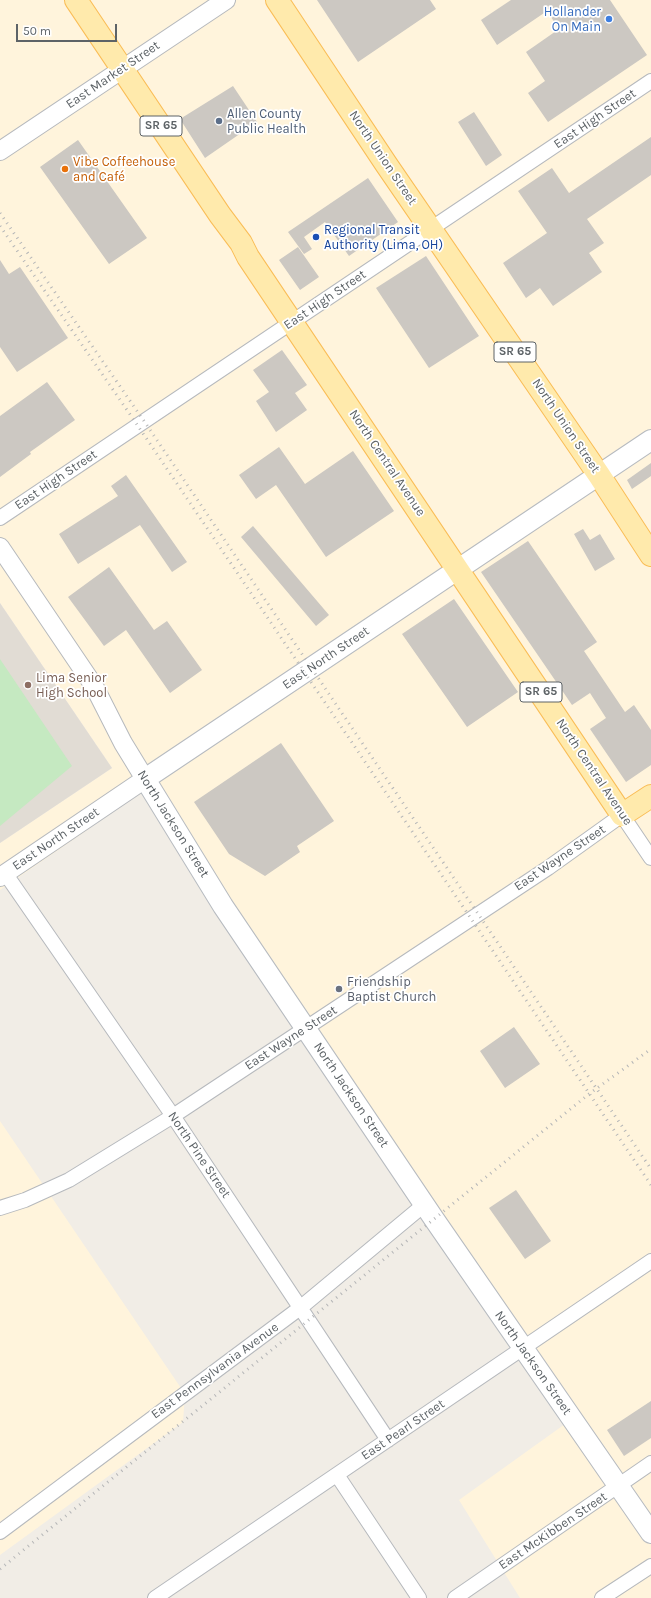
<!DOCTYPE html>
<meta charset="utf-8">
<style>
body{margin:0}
#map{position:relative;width:651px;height:1598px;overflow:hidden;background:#f1ede6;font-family:Karla,sans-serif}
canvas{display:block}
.scale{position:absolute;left:16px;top:24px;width:101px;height:18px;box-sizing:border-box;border:2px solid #5d6367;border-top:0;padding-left:5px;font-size:12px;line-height:14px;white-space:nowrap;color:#5d6367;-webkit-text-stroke:3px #fff;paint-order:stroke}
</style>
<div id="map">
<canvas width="651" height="1598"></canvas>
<div class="scale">50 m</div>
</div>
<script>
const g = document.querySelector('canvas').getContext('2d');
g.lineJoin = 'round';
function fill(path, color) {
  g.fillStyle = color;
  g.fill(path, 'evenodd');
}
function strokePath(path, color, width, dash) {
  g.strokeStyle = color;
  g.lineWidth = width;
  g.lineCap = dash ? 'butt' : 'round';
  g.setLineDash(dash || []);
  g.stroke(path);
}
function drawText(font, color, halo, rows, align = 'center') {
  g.font = font + ' Karla,sans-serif';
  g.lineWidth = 3.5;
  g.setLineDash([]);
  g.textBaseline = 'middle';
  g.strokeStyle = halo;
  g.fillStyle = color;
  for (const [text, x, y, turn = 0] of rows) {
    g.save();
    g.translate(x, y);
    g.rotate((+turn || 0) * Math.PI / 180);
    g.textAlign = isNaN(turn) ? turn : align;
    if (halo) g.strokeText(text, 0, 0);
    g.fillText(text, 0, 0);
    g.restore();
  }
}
const commercial = new Path2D(`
 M0 0H651V1598H520L459 1500 572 1419 145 780 86 831 0 890V843L112 768 0 603Z
 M0 1121 185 1394 183 1422 0 1555Z`);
const education = new Path2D(`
 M0 603 112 768 0 843Z`);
const green = new Path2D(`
 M0 659 72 766 0 826Z`);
const building = new Path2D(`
 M317 0H430L436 9 358 62Z
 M511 0H610L647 55 548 122 528 93 545 81 526 52 559 29 547 11 497 45 481 20Z
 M233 86 257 122 205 158 180 119Z
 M474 112 502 155 486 166 458 122Z
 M651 137V175L587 219 604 243 589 253 602 272 553 306 540 288 526 298 503 263 547 233 518 191 552 168 569 193Z
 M78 140 147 238 109 264 40 167Z
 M368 178 398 222 349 256 325 222 304 237 312 249 304 254 288 232Z
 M298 247 319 277 300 290 279 260Z
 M426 256 479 336 429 368 376 288Z
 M0 260 9 274 20 267 68 338 17 372 0 347Z
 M282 350 307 385 295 393 307 410 276 432 256 401 269 392 253 370Z
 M47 382 75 420 30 452 31 454 0 477V416Z
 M279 447 305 484 353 451 394 511 326 557 276 485 256 499 239 475Z
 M651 463V476L632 489 627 480Z
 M126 475 187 562 172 572 140 525 78 564 59 534 118 496 111 486Z
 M253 526 329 615 316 626 241 537Z
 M583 529 590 540 600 534 615 559 595 571 574 534Z
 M528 541 597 642 584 651 625 712 634 705 651 730V765L626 782 590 729 606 718 590 693 572 705 481 572Z
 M109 567 154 630 167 621 202 670 170 693 126 630 104 646 68 597Z
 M454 599 518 692 467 727 402 634Z
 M281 743 334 821 297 846 300 852 265 876 229 854 194 802Z
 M514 1027 540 1064 505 1088 480 1051Z
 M516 1190 551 1241 525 1259 489 1208Z
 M651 1401V1438L624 1456 607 1430Z`);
const minor = new Path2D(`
 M0 518 651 81
 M5 873 173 1116 388 1440
 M0 1208 25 1200 69 1180 173 1116 548 868 622 815 651 858
 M337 1475 419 1598
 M0 1532 300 1308 425 1204
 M155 1598 651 1261
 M455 1598 651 1463
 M602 1598 651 1566`);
const tertiary = new Path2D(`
 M0 151 226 0
 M0 547 94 686 123 743 145 779 0 877`);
const secondary = new Path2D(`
 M651 440 145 779 223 906 434 1219 651 1533`);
const primary = new Path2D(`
 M76 0 220 215 241 243 248 257 622 815 651 796
 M277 0 386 164 599 475 651 555`);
const rail = new Path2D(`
 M0 213 144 421 651 1169
 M0 226 138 426 651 1185
 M0 1569 589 1094 651 1049`);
const markers = [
 [609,19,4,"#3f7fe0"],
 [219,121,4,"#5c6f8a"],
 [65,169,4,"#e8710a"],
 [316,237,4,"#1a4fb4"],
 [28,685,4,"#8d6e63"],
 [339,989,4,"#6b7280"]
];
const shields = [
 [161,126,42],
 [515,352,42],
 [541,692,42]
];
const shieldNames = [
 ["SR 65",161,126],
 ["SR 65",515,352],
 ["SR 65",541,692]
];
const shopNames = [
 ["Hollander",601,12],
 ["On Main",601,27]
];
const streetNames = [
 ["East Market Street",113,75,-34],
 ["East High Street",595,119,-34],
 ["North Union Street",383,158,56],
 ["East High Street",325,300,-34],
 ["North Union Street",566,426,56],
 ["North Central Avenue",387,463,56],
 ["East High Street",56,480,-34],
 ["East North Street",326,658,-34],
 ["North Central Avenue",594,772,56],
 ["North Jackson Street",173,824,58],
 ["East North Street",56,839,-34],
 ["East Wayne Street",560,858,-34],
 ["East Wayne Street",291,1038,-33],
 ["North Jackson Street",351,1095,56],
 ["North Pine Street",199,1155,56],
 ["North Jackson Street",533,1363,55],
 ["East Pennsylvania Avenue",215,1371,-36],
 ["East Pearl Street",403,1430,-34],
 ["East McKibben Street",553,1531,-34]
];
const serviceNames = [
 ["Allen County",227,114],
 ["Public Health",227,129]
];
const foodNames = [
 ["Vibe Coffeehouse",73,162],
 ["and Café",73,177]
];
const transitNames = [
 ["Regional Transit",324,230],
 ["Authority (Lima, OH)",324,245]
];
const educationNames = [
 ["Lima Senior",36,678],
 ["High School",36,693]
];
const worshipNames = [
 ["Friendship",347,982],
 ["Baptist Church",347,997]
];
fill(commercial, '#fff4dc');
fill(education, '#e1dcd4');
fill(green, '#c5e9c1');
fill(building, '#ccc8c2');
strokePath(minor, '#b6b9bd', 16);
strokePath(tertiary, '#b6b9bd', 20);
strokePath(secondary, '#b7bbc0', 22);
strokePath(primary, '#fabd56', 24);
strokePath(minor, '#fff', 14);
strokePath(tertiary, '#fff', 18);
strokePath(secondary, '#fff', 20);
strokePath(primary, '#ffeaac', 22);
strokePath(rail, '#b5b6b7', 3, [1, 5]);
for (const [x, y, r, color] of markers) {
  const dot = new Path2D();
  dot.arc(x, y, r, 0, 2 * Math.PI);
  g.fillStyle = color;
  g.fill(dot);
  strokePath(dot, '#fff', 1.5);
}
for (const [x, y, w] of shields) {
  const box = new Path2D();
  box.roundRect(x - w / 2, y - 10, w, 20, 3);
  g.fillStyle = '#fff';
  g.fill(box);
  strokePath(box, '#5d6367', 1);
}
drawText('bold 12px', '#5d6367', null, shieldNames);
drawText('13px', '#366cbe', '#fff', shopNames, 'right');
drawText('13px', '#5d6367', '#fff', streetNames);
drawText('13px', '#4e5e75', '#fff', serviceNames, 'left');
drawText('13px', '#c56008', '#fff', foodNames, 'left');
drawText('13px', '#164399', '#fff', transitNames, 'left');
drawText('13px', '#785e54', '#fff', educationNames, 'left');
drawText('13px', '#5b616d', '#fff', worshipNames, 'left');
</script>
